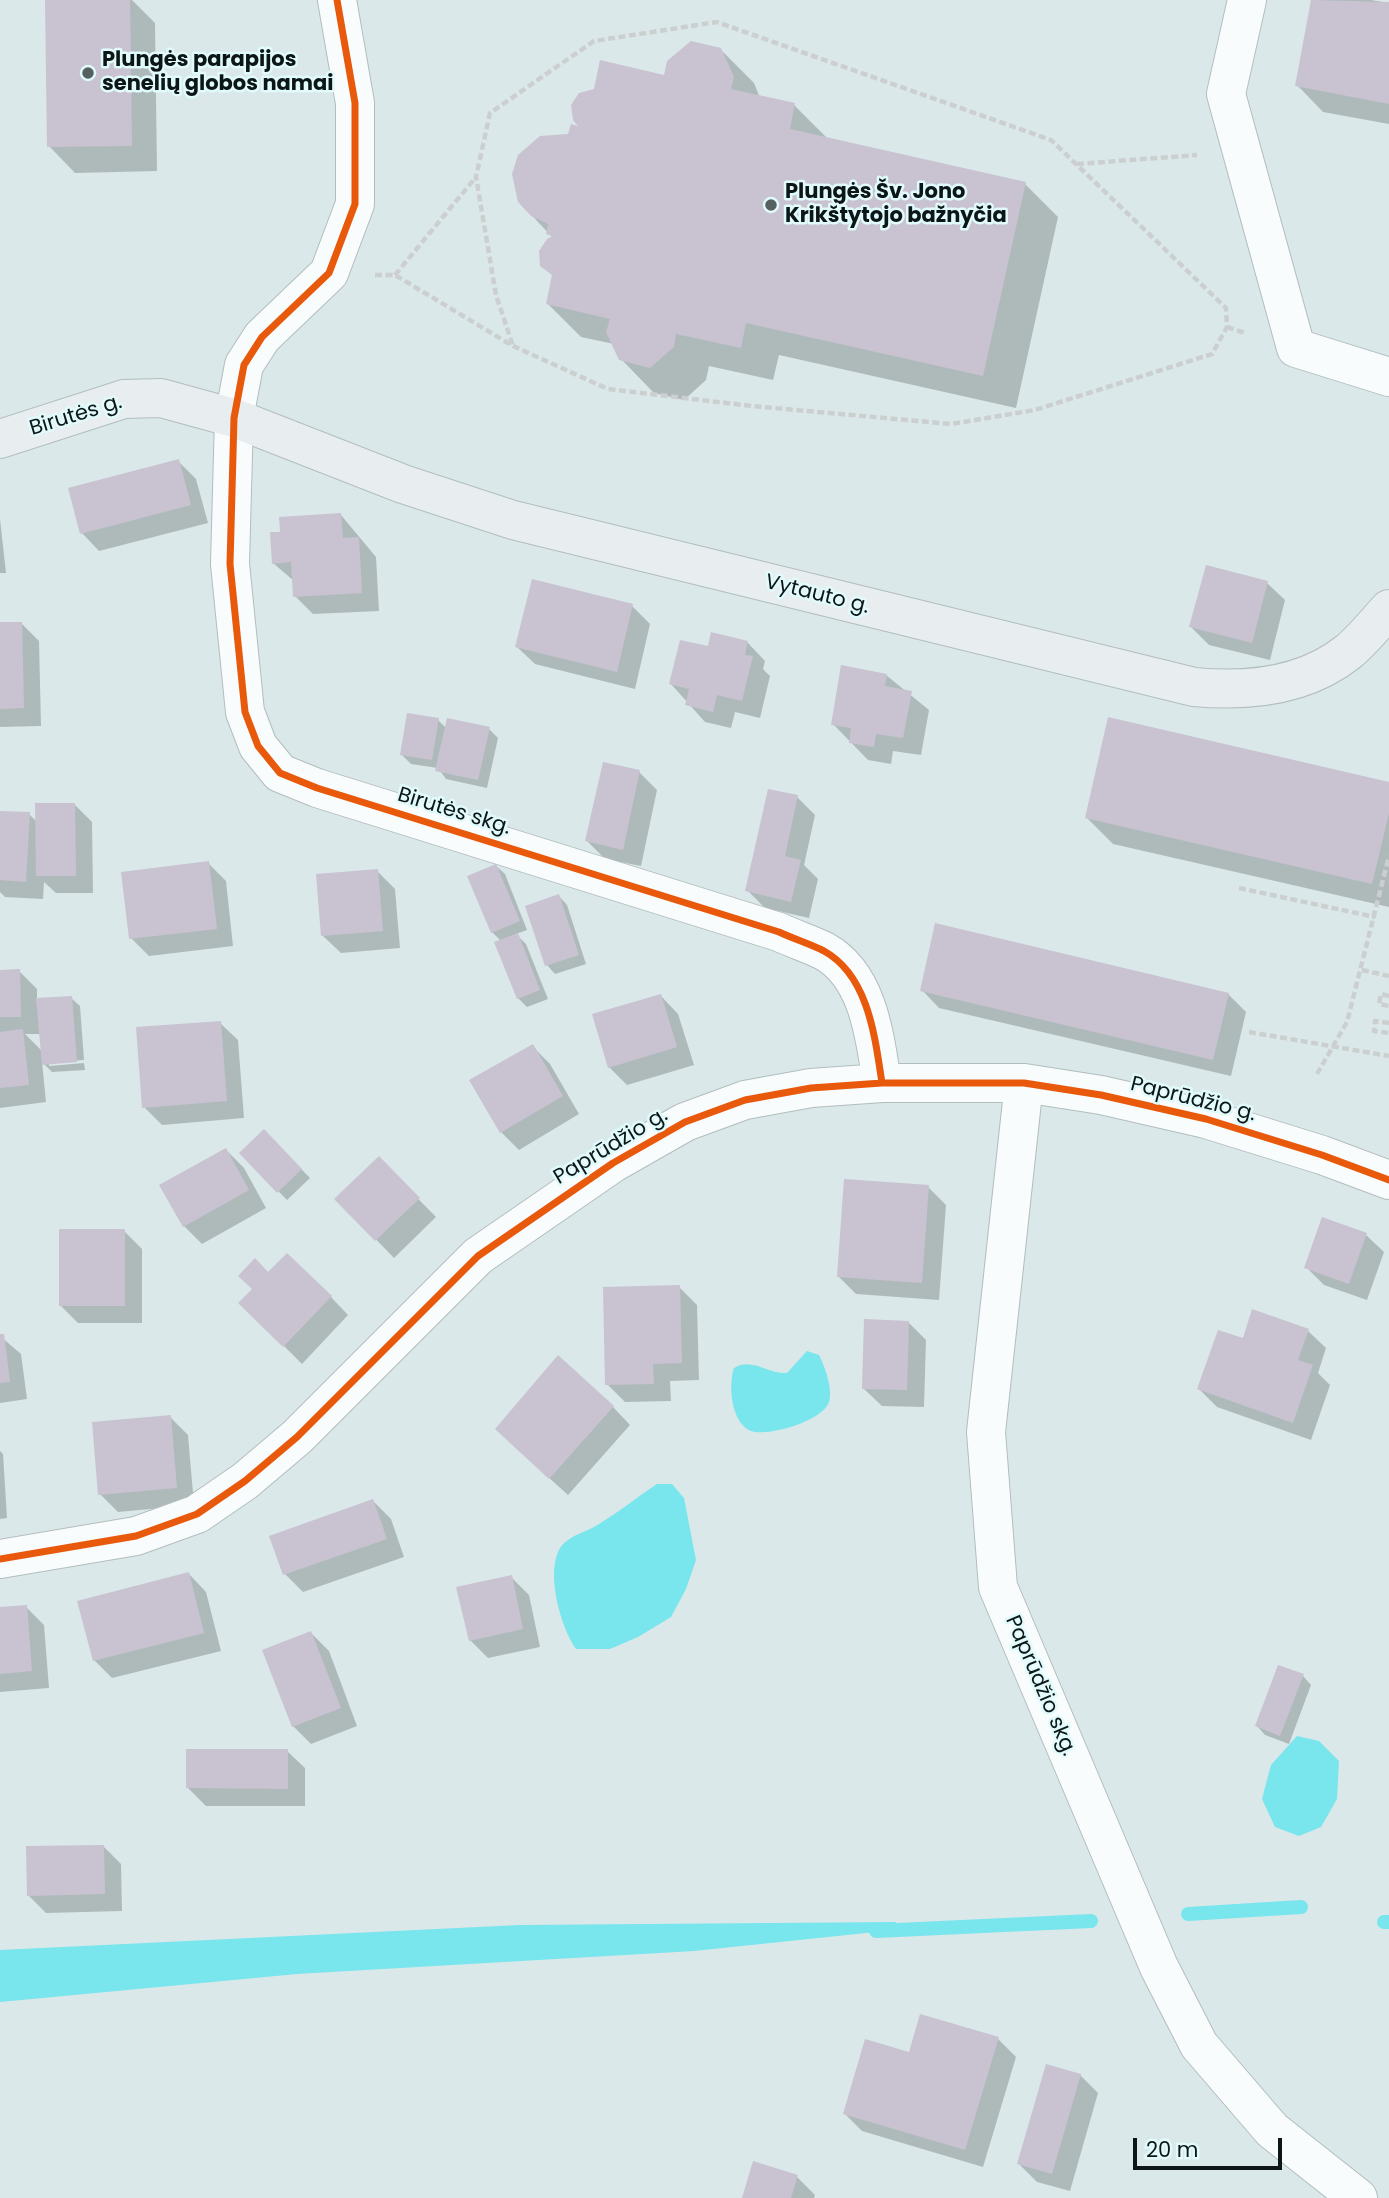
<!DOCTYPE html>
<meta charset="utf-8">
<style>
body{margin:0}
#map{position:relative;width:1389px;height:2198px;overflow:hidden;background:#dae8e9;font-family:Poppins,sans-serif}
canvas{display:block}
.scale{position:absolute;left:1133px;top:2138px;width:149px;height:32px;box-sizing:border-box;border:4px solid #0d1617;border-top:0;padding-left:9px;font-size:21px;line-height:24px;white-space:nowrap;color:#0d1617;-webkit-text-stroke:5px #e1fafc;paint-order:stroke}
</style>
<div id="map">
<canvas width="1389" height="2198"></canvas>
<div class="scale">20 m</div>
</div>
<script>
const g = document.querySelector('canvas').getContext('2d');
g.lineJoin = 'round';
function fill(path, color) {
  g.fillStyle = color;
  g.fill(path, 'evenodd');
}
function strokePath(path, color, width, dash) {
  g.strokeStyle = color;
  g.lineWidth = width;
  g.lineCap = dash ? 'butt' : 'round';
  g.setLineDash(dash || []);
  g.stroke(path);
}
function drawText(font, color, halo, rows, align = 'center') {
  g.font = font + ' Poppins,sans-serif';
  g.lineWidth = 5;
  g.setLineDash([]);
  g.textBaseline = 'middle';
  g.strokeStyle = halo;
  g.fillStyle = color;
  for (const [text, x, y, turn = 0] of rows) {
    g.save();
    g.translate(x, y);
    g.rotate((+turn || 0) * Math.PI / 180);
    g.textAlign = isNaN(turn) ? turn : align;
    if (halo) g.strokeText(text, 0, 0);
    g.fillText(text, 0, 0);
    g.restore();
  }
}
const water = new Path2D(`
 M807 1351 819 1355C825 1367 833 1389 829 1402 823 1421 768 1437 751 1431 731 1423 728 1385 734 1368 752 1357 767 1374 787 1373Z
 M657 1484H672L684 1498 696 1560 686 1589 671 1617 638 1637 610 1649H576C561 1628 546 1575 559 1550 567 1535 586 1533 599 1524 619 1512 637 1497 657 1484Z
 M1297 1736 1319 1741 1339 1761 1337 1799 1321 1827 1299 1836 1275 1827 1262 1799 1271 1765Z
 M896 1922 895 1930 694 1951 297 1974 0 2002V1950L520 1925Z`);
const shadow = new Path2D(`
 M47 0H132L155 23 157 171 75 173 49 146Z
 M1313 0H1371L1389 3V124L1323 112 1297 85Z
 M721 50 754 83 760 98 794 105 827 138 1025 184 1058 217 1016 408 779 355 773 380 709 366 706 380 684 400 654 393 621 359 614 344 581 337 548 304 554 277 542 265 553 238 525 208 516 192 514 174 666 77Z
 M178 461 196 479 208 523 99 551 82 533Z
 M341 515 376 557 379 611 313 614 295 596 294 581 273 563 282 534Z
 M0 519 6 573H0Z
 M1267 583 1285 600 1270 660 1209 645 1191 627Z
 M632 606 650 624 635 689 535 664 517 647Z
 M21 623 39 641 41 726 0 727V624Z
 M748 643 765 661 763 669 770 676 760 718 735 712 731 728 705 722 671 684 709 648Z
 M886 675 929 710 921 755 893 751 891 764 868 760 833 724Z
 M438 720 446 728 489 729 498 738 487 788 446 779 438 768 411 764 402 755Z
 M639 772 657 790 641 866 605 859 587 841Z
 M1389 784V907L1113 844 1087 818Z
 M797 797 815 815 804 865 818 879 809 918 765 908 747 890Z
 M74 804 92 822 93 893H56L44 882 43 899 5 897 0 892V812L29 814 37 822Z
 M208 863 226 881 233 946 149 956 131 938Z
 M496 866 505 874 527 930 516 934 526 944 548 999 527 1007 518 998 501 941 492 932Z
 M377 871 395 889 400 948 341 953 323 936Z
 M559 896 567 905 586 964 555 974 547 965Z
 M19 971 37 989V1000L71 998 80 1006 84 1060 49 1062V1066L84 1063 85 1070 52 1072 42 1062 46 1102 0 1108V972ZM25 1034H41L42 1051Z
 M922 990 1228 994 1246 1012 1231 1076 939 1008Z
 M661 996 678 1014 694 1065 627 1085 609 1067Z
 M220 1023 238 1040 244 1118 162 1125 144 1107Z
 M532 1046 550 1064 579 1114 519 1150 501 1132Z
 M264 1131 310 1178 287 1200 241 1153Z
 M226 1150 244 1168 266 1208 202 1244 184 1226 162 1186Z
 M379 1159 436 1217 394 1258 337 1199Z
 M928 1187 946 1205 939 1300 856 1294 838 1276Z
 M124 1231 142 1249V1323H78L60 1305Z
 M1366 1235 1384 1252 1367 1300 1324 1285 1306 1267Z
 M269 1274 331 1297 348 1315 302 1364 241 1303Z
 M679 1287 697 1305 699 1380 670 1381 671 1401 625 1402 607 1384Z
 M908 1322 926 1340 924 1407 882 1406 864 1389Z
 M1308 1331 1326 1348 1318 1373 1330 1385 1311 1440 1217 1407 1199 1389 1244 1340Z
 M0 1336 21 1354 27 1399 0 1403Z
 M613 1407 630 1425 568 1495 515 1447Z
 M170 1417 188 1435 194 1505 118 1512 100 1494Z
 M0 1451 3 1454 7 1518 0 1519Z
 M373 1501 391 1519 404 1557 303 1592 285 1574Z
 M189 1574 206 1592 221 1651 112 1678 94 1660Z
 M511 1577 529 1595 540 1647 488 1658 470 1640Z
 M26 1607 44 1625 49 1688 0 1692V1609Z
 M311 1633 329 1651 357 1726 311 1744 293 1726Z
 M1303 1676 1311 1685 1289 1744 1265 1735 1257 1726Z
 M287 1751 305 1768V1806H206L188 1788Z
 M103 1846 121 1864 122 1911 46 1913 28 1895Z
 M998 2039 1016 2057 983 2167 862 2131 845 2114Z
 M1080 2075 1098 2093 1070 2191 1037 2182 1019 2164Z
 M797 2177 815 2195 814 2198H744Z`);
const stream = new Path2D(`
 M1188 1914 1301 1907
 M1384 1922H1389
 M876 1931 1091 1921`);
const building = new Path2D(`
 M45 0H130L132 146 47 147Z
 M1311 0 1389 2V104L1295 86Z
 M691 41 721 48 734 77 731 89 795 103 790 129 1026 182 983 376 746 323 741 348 676 334 674 347 650 368 619 360 606 332 610 319 546 304 552 275 540 266 539 251 547 239 553 236 546 234 548 224 531 216 518 202 512 174 518 155 540 136 568 134 571 124 578 126 573 120 571 105 579 93 594 89 600 60 664 75 667 61Z
 M179 459 191 505 80 534 68 488Z
 M341 513 343 538 359 537 362 593 293 597 291 562 272 564 270 532H280L279 517Z
 M1206 565 1268 581 1252 643 1189 627Z
 M532 579 633 604 617 672 515 647Z
 M0 622H22L24 708 0 709Z
 M711 632 748 641 745 655 753 656 742 701 717 695 713 712 685 705 689 689 669 684 680 640 708 646Z
 M841 665 887 674 885 686 912 691 903 738 876 734 874 747 849 743 851 728 831 725Z
 M407 713 439 718 432 760 400 755Z
 M1108 717 1389 782V813L1372 884 1085 818Z
 M447 718 490 727 478 780 435 771Z
 M603 762 640 770 623 850 585 841Z
 M768 789 798 795 785 856 801 860 791 902 745 891Z
 M35 803H75L76 876H36Z
 M0 811 30 812 26 882 0 880Z
 M209 861 217 929 129 939 121 872Z
 M496 864 520 921 491 933 467 876Z
 M378 869 383 931 321 936 316 874Z
 M559 894 579 955 545 966 525 906Z
 M935 923 1229 993 1213 1060 920 991Z
 M518 933 540 990 517 999 494 942Z
 M20 969 21 1017H0V970Z
 M661 994 677 1047 608 1068 592 1014Z
 M72 996 77 1062 42 1065 36 998Z
 M221 1021 227 1101 142 1108 136 1027Z
 M23 1029 29 1085 0 1088V1032Z
 M533 1044 563 1096 500 1133 469 1080Z
 M264 1129 302 1169 277 1193 239 1153Z
 M226 1148 249 1190 183 1227 159 1185Z
 M379 1156 420 1198 375 1241 334 1199Z
 M844 1179 929 1185 922 1283 837 1277Z
 M1322 1217 1367 1233 1349 1284 1304 1268Z
 M59 1229H125V1306H59Z
 M287 1253 332 1296 283 1347 238 1303 252 1289 238 1276 255 1258 268 1272Z
 M680 1285 682 1363 653 1364 654 1384 605 1385 603 1287Z
 M1252 1309 1309 1329 1298 1360 1313 1365 1293 1423 1197 1389 1218 1330 1243 1338Z
 M864 1319 909 1321 907 1390 862 1389Z
 M0 1334H4L10 1382 0 1383Z
 M558 1355 614 1406 549 1479 495 1429Z
 M171 1415 177 1488 98 1495 92 1422Z
 M373 1499 387 1539 283 1575 269 1536Z
 M189 1572 204 1633 93 1661 77 1601Z
 M512 1575 523 1629 469 1641 456 1587Z
 M27 1605 32 1671 0 1674V1607Z
 M311 1631 341 1708 292 1727 262 1650Z
 M1278 1665 1304 1674 1280 1736 1255 1726Z
 M186 1749H288V1789L186 1788Z
 M104 1845 105 1894 27 1896 26 1846Z
 M920 2014 999 2037 965 2150 843 2114 865 2039 909 2052Z
 M1046 2064 1081 2074 1052 2174 1017 2164Z
 M753 2161 798 2175 791 2198H742Z`);
const path = new Path2D(`
 M1077 164 1197 155
 M375 275H395L513 346 608 389 752 406 951 424 1035 410 1212 354 1227 327 1226 308 1051 140 717 22 594 41 490 113 476 177 496 295 513 346
 M395 275 476 177
 M1227 327 1245 333
 M1239 888 1375 917
 M1362 970 1389 976
 M1389 996 1381 994 1379 1004 1389 1006
 M1389 1023 1375 1021 1374 1031 1389 1033
 M1249 1032 1389 1056
 M1317 1074 1347 1022 1389 856`);
const street = new Path2D(`
 M337 0 355 103V204L329 273 262 337 244 365 234 418 230 564 245 712 258 746 280 773 317 788 779 932C794 939 810 944 824 951 869 976 875 1038 882 1083
 M1247 0 1226 94 1296 348 1389 377
 M1024 1083 986 1432 998 1587 1159 1967 1199 2045 1272 2130 1358 2198
 M0 1559 136 1536 197 1514 245 1481 297 1437 478 1256 613 1163 685 1122 745 1100 811 1088 882 1083H1024L1101 1095 1206 1119 1322 1155 1389 1180`);
const secondary = new Path2D(`
 M0 439 124 399 161 398 234 418 403 484 513 520 1194 687C1247 692 1304 687 1348 652 1363 640 1376 623 1389 609`);
const cycleway = new Path2D(`
 M337 0 355 103V204L329 273 262 337 244 365 234 418 230 564 245 712 258 746 280 773 317 788 779 932C794 939 810 944 824 951 869 976 875 1038 882 1083
 M0 1559 136 1536 197 1514 245 1481 297 1437 478 1256 613 1163 685 1122 745 1100 811 1088 882 1083H1024L1101 1095 1206 1119 1322 1155 1389 1180`);
const markers = [
 [88,73,7,"#556060"],
 [771,205,7,"#556060"]
];
const poiNames = [
 ["Plungės parapijos",102,61],
 ["senelių globos namai",102,85],
 ["Plungės Šv. Jono",785,193],
 ["Krikštytojo bažnyčia",785,217]
];
const streetNames = [
 ["Birutės g.",76,416,-17],
 ["Vytauto g.",817,595,14],
 ["Birutės skg.",454,812,17],
 ["Paprūdžio g.",1193,1100,14],
 ["Paprūdžio g.",611,1147,-31],
 ["Paprūdžio skg.",1040,1686,67]
];
fill(water, '#79e5ed');
fill(shadow, '#0003');
strokePath(stream, '#79e5ed', 14);
fill(building, '#c8c2d1');
strokePath(street, '#b2bdbe', 40);
strokePath(secondary, '#b2bdbe', 40);
strokePath(path, '#cccfd0', 4.5, [7, 3.5]);
strokePath(street, '#f9fcfc', 38);
strokePath(secondary, '#e8eeef', 38);
strokePath(cycleway, '#e8590c', 7);
for (const [x, y, r, color] of markers) {
  const dot = new Path2D();
  dot.arc(x, y, r, 0, 2 * Math.PI);
  g.fillStyle = color;
  g.fill(dot);
  strokePath(dot, '#e1fafc', 2.5);
}
drawText('bold 21px', '#0d1617', '#e1fafc', poiNames, 'left');
drawText('21px', '#0d1617', '#e1fafc', streetNames);
</script>
